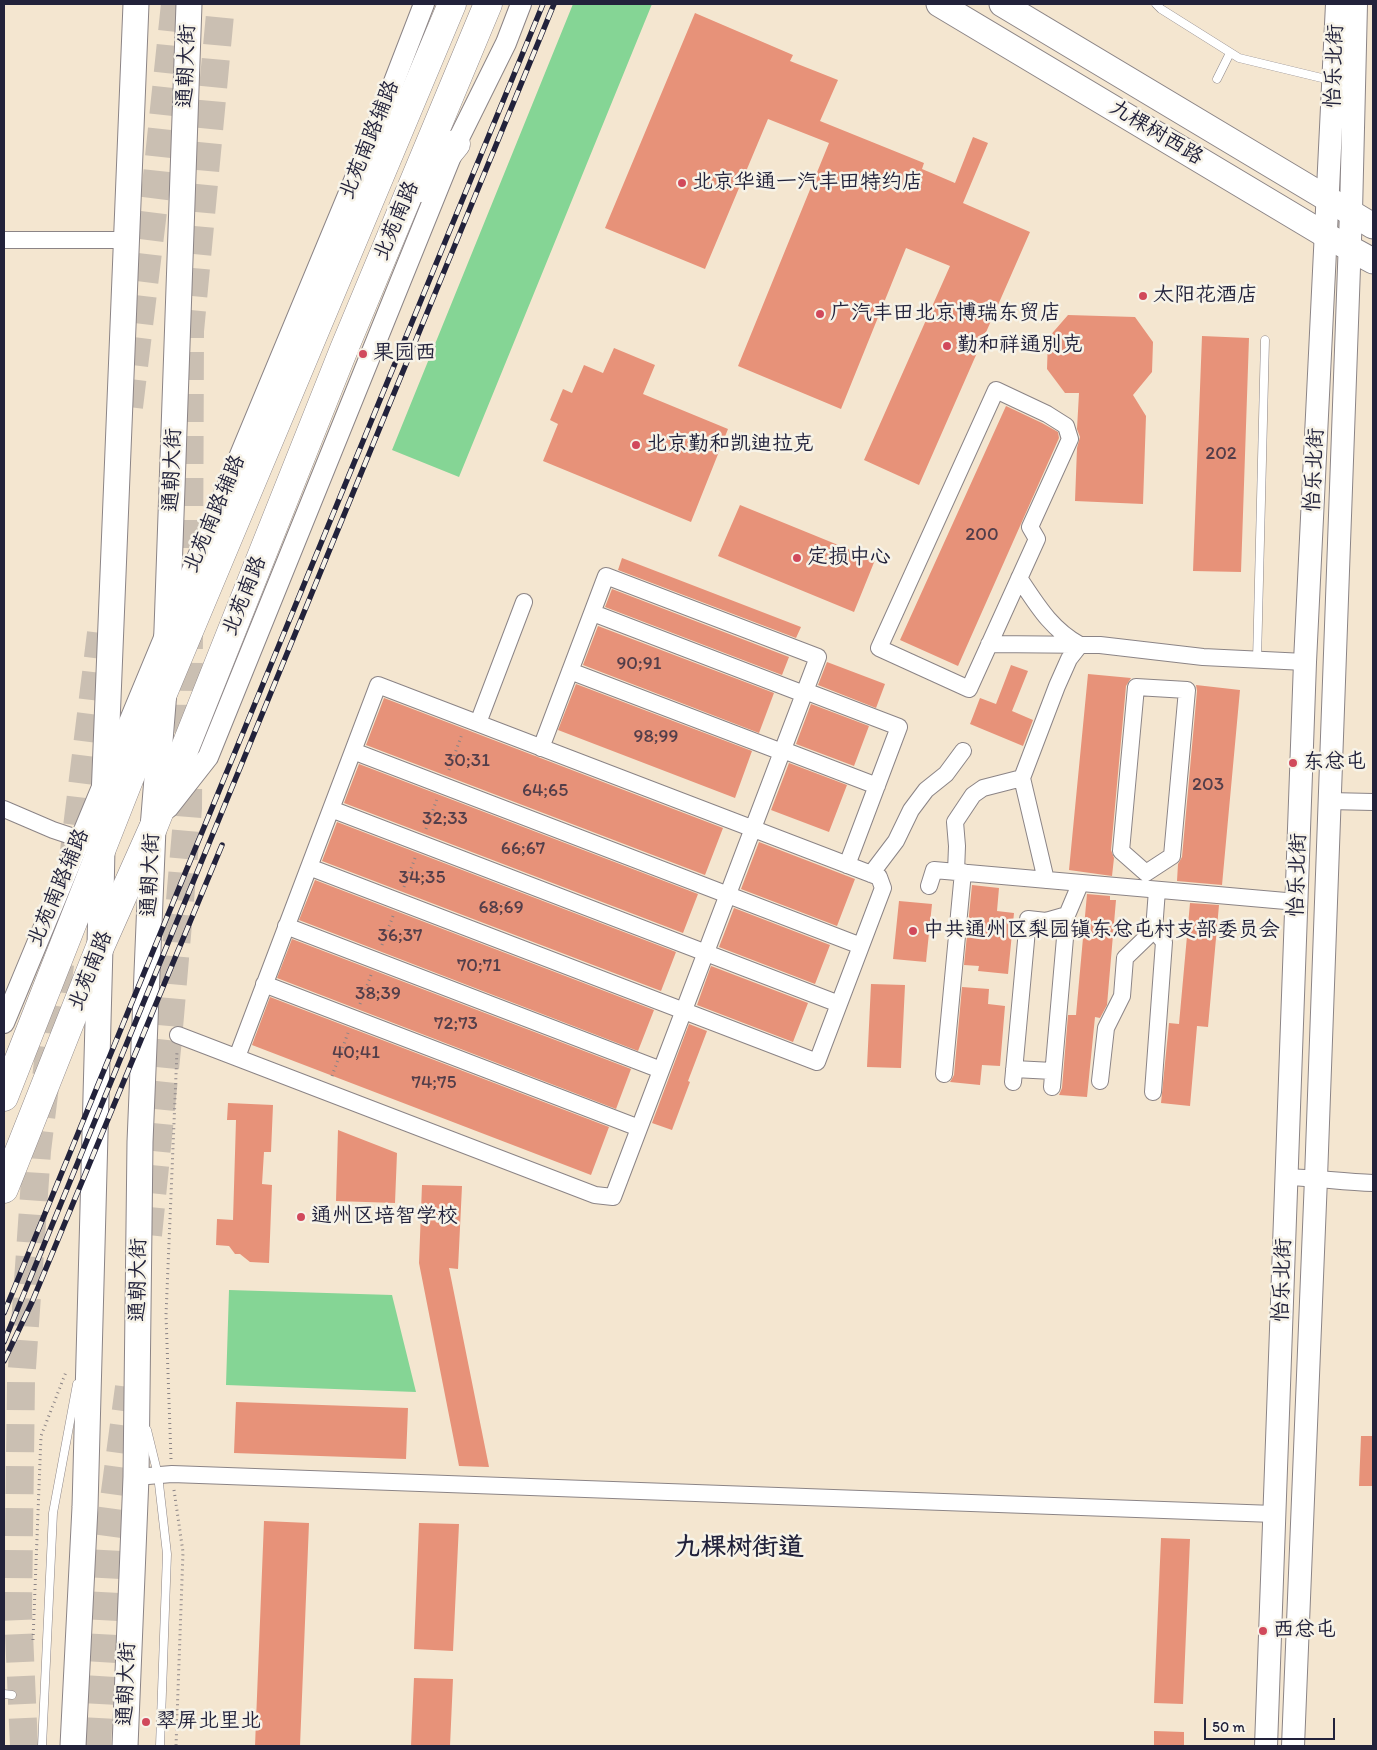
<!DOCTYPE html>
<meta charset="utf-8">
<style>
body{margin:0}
#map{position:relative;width:1377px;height:1750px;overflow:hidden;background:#f4e6d0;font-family:Itim,sans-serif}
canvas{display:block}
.frame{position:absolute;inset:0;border:5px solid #22223b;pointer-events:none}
.scale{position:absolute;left:1204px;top:1718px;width:131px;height:22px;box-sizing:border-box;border:2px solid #22223b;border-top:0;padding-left:6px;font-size:15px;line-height:18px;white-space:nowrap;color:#22223b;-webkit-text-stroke:4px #f7f3e8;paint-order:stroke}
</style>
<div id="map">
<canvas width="1377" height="1750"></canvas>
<div class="frame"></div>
<div class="scale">50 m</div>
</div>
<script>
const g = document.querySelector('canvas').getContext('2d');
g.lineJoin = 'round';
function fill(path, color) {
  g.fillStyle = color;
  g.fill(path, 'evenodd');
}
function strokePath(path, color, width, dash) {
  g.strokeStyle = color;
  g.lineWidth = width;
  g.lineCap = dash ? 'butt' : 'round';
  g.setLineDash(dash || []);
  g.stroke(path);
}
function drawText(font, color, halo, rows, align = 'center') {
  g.font = font + ' Itim,"LXGW WenKai TC",sans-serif';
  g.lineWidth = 5;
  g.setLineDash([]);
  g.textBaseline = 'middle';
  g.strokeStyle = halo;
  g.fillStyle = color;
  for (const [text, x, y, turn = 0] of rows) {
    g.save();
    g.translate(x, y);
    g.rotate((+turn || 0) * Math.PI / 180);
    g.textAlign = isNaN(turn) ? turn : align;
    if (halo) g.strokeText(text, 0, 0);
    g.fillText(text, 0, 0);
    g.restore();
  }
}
const green = new Path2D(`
 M573 4H652L459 477 392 450Z
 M229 1290 392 1295 416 1392 226 1385Z`);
const building = new Path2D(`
 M695 13 793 55 790 61 838 80 820 121 924 163 922 169 955 183 973 137 988 143 963 203 1030 232 919 485 864 460 950 266 906 248 841 409 738 366 829 143 768 119 705 269 605 228Z
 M1068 315 1135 317 1153 342 1152 372 1133 395 1146 416 1143 504 1075 501 1077 448 1080 437 1077 429 1079 393H1065L1047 369 1048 338Z
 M1202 336 1249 338 1241 572 1193 571Z
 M614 348 655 365 643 394 728 429 691 522 543 461 558 424 550 420 563 389 572 393 584 365 603 373Z
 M1006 406 1042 423 1058 432 1059 438 958 666 900 640Z
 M740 505 875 560 854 612 718 556Z
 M622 558 801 627 796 638 618 570Z
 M612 589 789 657 782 675 605 607Z
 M598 626 774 693 759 733 583 665Z
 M827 662 885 684 876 708 818 685Z
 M1011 665 1028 671 1012 711 1033 720 1023 746 970 724 980 698 996 704Z
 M1088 674 1131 678 1126 686 1111 850 1114 858 1112 876 1069 870Z
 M576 684 752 751 735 798 558 730Z
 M1196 685 1240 690 1222 885 1177 881 1178 864 1182 857 1197 691Z
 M384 698 723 828 705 875 366 745Z
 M811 704 869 726 854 766 796 744Z
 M789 763 847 785 829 832 771 810Z
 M359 764 698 894 683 933 344 803Z
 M337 822 676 952 661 991 322 861Z
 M759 842 855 879 837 926 741 889Z
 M315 880 654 1010 638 1051 299 920Z
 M972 885 999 888 997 911 1014 913 1008 974 978 971 979 966 964 965Z
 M1087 894 1110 896V900H1116L1107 1005 1100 1018 1095 1017 1087 1097 1059 1095 1062 1088 1068 1015H1076Z
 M899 901 932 904 926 962 893 959Z
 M1190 903 1219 905 1208 1027 1197 1026 1190 1106 1161 1103 1169 1023 1179 1024Z
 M734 908 830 945 815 984 719 947Z
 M292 939 631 1069 616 1109 277 978Z
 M711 966 808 1003 793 1042 697 1005Z
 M871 984 905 985 901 1068 867 1067Z
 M962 987 989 989 988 1004 1005 1006 1000 1066 982 1065 980 1085 950 1082 954 1075Z
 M270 997 609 1127 591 1175 252 1045Z
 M689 1024 707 1031 688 1081 690 1082 672 1130 652 1123Z
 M228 1103 273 1105 271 1152H264L262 1184 272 1185 269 1263 250 1262 240 1254H235L229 1246 216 1245 217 1219 233 1220 236 1120H227Z
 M338 1130 397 1153 395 1203 336 1201Z
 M422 1185 462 1186 458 1269 449 1268 489 1467 459 1466 419 1263Z
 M236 1402 408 1408 406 1459 234 1453Z
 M1361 1436H1373V1486H1359Z
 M264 1521 309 1523 300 1746H255Z
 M419 1523 459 1524 453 1651 414 1649Z
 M1161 1538 1190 1539 1183 1704 1154 1703Z
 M414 1678 453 1679 450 1746H411Z
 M1154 1731 1184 1732V1746H1154Z`);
const trunkTunnel = new Path2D(`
 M129 407 155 195 175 4
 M189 590 190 331 221 4
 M148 1235 168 1039 188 808 189 630
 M24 1746 18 1611 21 1382 37 1151 101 633
 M97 1746 109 1537 129 1387`);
const path = new Path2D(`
 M449 770 462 734
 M426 829 437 799
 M404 887 415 858
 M382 945 393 916
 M360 1004 371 975
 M332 1076 348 1033
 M171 1459 166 1315 177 1051
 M174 1490 183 1552 176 1746
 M33 1640 41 1436 66 1372`);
const service = new Path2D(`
 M1156 4 1161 9 1239 58 1330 80
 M1217 79 1230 53
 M1257 660 1265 340
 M147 1430 158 1475 167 1554 160 1746
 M4 1694 12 1695
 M42 1746 53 1513 77 1384`);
const minor = new Path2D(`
 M4 240H125
 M996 390 1047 414 1066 426 1070 439 1030 527 1037 539 969 689 879 648Z
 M1019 578C1037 605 1051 629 1080 645
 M593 613 804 694
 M989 644 1100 645 1203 657 1305 662
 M570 671 782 752
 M1136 687 1187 690 1172 856 1146 873 1121 851Z
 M805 691 899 727 847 865
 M478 723 524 602
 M783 750 877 786
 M353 751 861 946
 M1329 801 1373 802
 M4 809 53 830 92 843
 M331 809 839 1004
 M956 872 957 846 955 822 973 795 983 788 1022 778
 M871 874 896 841 911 810 926 790 946 774 963 751
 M1046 880 1022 778 1057 686 1069 659 1080 645
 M929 886 934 870 1297 902
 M286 926 661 1070
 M264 984 639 1128
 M178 1035 595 1195 613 1197 818 657 606 576 541 748
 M237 1057 378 685 879 877 883 888 817 1062 309 867
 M1014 1069 1053 1071
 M944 1074 963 872
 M1100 1081 1106 1028 1122 996 1125 958 1154 930 1157 890
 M1013 1082 1028 919 1046 921 1067 915
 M1052 1087 1067 915 1078 889 1079 883
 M1153 1092 1164 942 1154 930
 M1287 1177C1316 1178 1344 1182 1373 1183
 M136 1477 172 1474 1274 1514`);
const tertiary = new Path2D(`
 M168 808 208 757 456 144 506 43 521 4
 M4 1023 380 118 424 4`);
const secondary = new Path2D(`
 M1266 1746 1305 662 1337 4
 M1293 1746 1316 1178 1351 212 1356 4`);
const primary = new Path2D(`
 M939 4 1327 236 1373 261
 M1002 4 1373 226
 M73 1746 85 1507 100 947 102 847 136 4
 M125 1746 136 1477 140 1142 153 828 164 691 167 629 189 4`);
const trunk = new Path2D(`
 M420 188 456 144
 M4 1097 164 691 452 4
 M4 1189 100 947 153 828 344 349 488 4`);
const rail = new Path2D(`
 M4 1313 543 4
 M4 1342 554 4
 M4 1361 32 1302 222 845`);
const markers = [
 [682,183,5,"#d1495b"],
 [1143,296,5,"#d1495b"],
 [820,314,5,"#d1495b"],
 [947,346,5,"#d1495b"],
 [363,354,5,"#d1495b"],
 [636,445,5,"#d1495b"],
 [797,558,5,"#d1495b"],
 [1293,763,5,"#d1495b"],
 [913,931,5,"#d1495b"],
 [301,1217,5,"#d1495b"],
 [1263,1631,5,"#d1495b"],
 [146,1722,5,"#d1495b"]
];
const numberNames = [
 ["202",1221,454],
 ["200",982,535],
 ["90;91",639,664],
 ["98;99",656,737],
 ["30;31",467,761],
 ["203",1208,785],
 ["64;65",545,791],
 ["32;33",445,819],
 ["66;67",523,849],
 ["34;35",422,878],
 ["68;69",501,908],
 ["36;37",400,936],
 ["70;71",479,966],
 ["38;39",378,994],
 ["72;73",456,1024],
 ["40;41",356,1053],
 ["74;75",434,1083]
];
const streetNames = [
 ["通朝大街",187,66,-88],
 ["怡乐北街",1335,66,-88],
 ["九棵树西路",1156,133,31],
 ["北苑南路辅路",370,140,-68],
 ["北苑南路",397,221,-67],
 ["通朝大街",173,470,-88],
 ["怡乐北街",1315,470,-87],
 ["北苑南路辅路",215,514,-67],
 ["北苑南路",245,596,-68],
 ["通朝大街",151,875,-88],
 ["怡乐北街",1298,875,-88],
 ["北苑南路辅路",59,888,-67],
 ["北苑南路",91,971,-68],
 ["通朝大街",139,1280,-89],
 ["怡乐北街",1283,1280,-88],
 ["通朝大街",127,1684,-88]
];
const poiNames = [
 ["北京华通一汽丰田特约店",692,183],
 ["太阳花酒店",1153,296],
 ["广汽丰田北京博瑞东贸店",830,314],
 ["勤和祥通别克",957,346],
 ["果园西",373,354],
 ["北京勤和凯迪拉克",646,445],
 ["定损中心",807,558],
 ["东总屯",1303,763],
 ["中共通州区梨园镇东总屯村支部委员会",923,931],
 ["通州区培智学校",311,1217],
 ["西总屯",1273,1631],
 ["翠屏北里北",156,1722]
];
const districtNames = [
 ["九棵树街道",739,1548]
];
fill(green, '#85d595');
fill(building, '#e79279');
strokePath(trunkTunnel, '#cabfb2', 28, [28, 14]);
strokePath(service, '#8b8486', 9);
strokePath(minor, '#8b8486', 18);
strokePath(tertiary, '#8b8486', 22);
strokePath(secondary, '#8b8486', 24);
strokePath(primary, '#8b8486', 27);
strokePath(trunk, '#8b8486', 29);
strokePath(path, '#8b8486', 3, [1, 4]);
strokePath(service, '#fff', 8);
strokePath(minor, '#fff', 16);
strokePath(tertiary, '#fff', 20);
strokePath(secondary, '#fff', 22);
strokePath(primary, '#fff', 25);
strokePath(trunk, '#fff', 28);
strokePath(rail, '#22223b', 5.5);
strokePath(rail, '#f7f3e8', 4, [11]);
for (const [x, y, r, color] of markers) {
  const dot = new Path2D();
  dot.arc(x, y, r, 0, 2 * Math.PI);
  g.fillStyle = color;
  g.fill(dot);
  strokePath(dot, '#f7f3e8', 2);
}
drawText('19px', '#533e4a', null, numberNames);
drawText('21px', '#22223b', '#f7f3e8', streetNames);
drawText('21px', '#22223b', '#f7f3e8', poiNames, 'left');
drawText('bold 26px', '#22223b', '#f7f3e8', districtNames);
</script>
